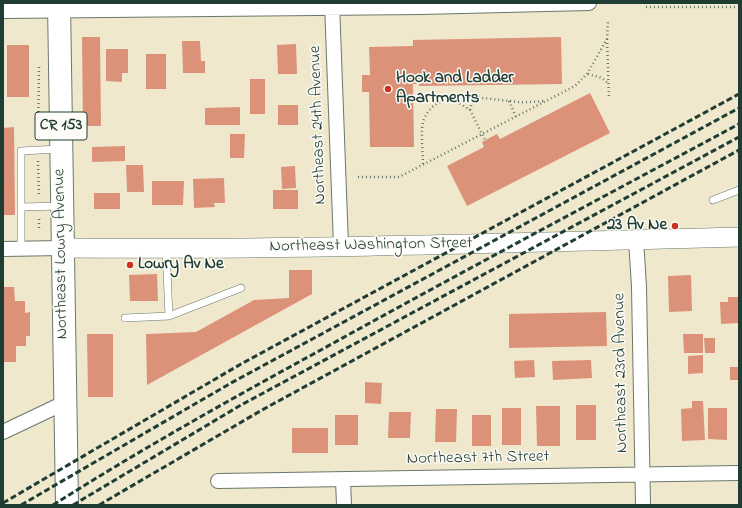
<!DOCTYPE html>
<style>
body{margin:0}
#map{position:relative;width:742px;height:508px;overflow:hidden;background:#f0e8cd;font-family:"Indie Flower",sans-serif}
canvas{display:block}
.frame{position:absolute;inset:0;border:4px solid #1f3d34;pointer-events:none}
</style>
<div id="map">
<canvas width="742" height="508"></canvas>
<div class="frame"></div>
</div>
<script>
const g = document.querySelector('canvas').getContext('2d');
g.lineJoin = 'round';
function fill(path, color) {
  g.fillStyle = color;
  g.fill(path, 'evenodd');
}
function strokePath(path, color, width, dash) {
  g.strokeStyle = color;
  g.lineWidth = width;
  g.lineCap = dash ? 'butt' : 'round';
  g.setLineDash(dash || []);
  g.stroke(path);
}
function drawText(font, color, halo, rows, align = 'center') {
  g.font = font + ' "Indie Flower",sans-serif';
  g.lineWidth = 3;
  g.setLineDash([]);
  g.textBaseline = 'middle';
  g.strokeStyle = halo;
  g.fillStyle = color;
  for (const [text, x, y, turn = 0] of rows) {
    g.save();
    g.translate(x, y);
    g.rotate((+turn || 0) * Math.PI / 180);
    g.textAlign = isNaN(turn) ? turn : align;
    if (halo) g.strokeText(text, 0, 0);
    g.fillText(text, 0, 0);
    g.restore();
  }
}
const building = new Path2D(`
 M82 37H100L101 126H83Z
 M561 37 562 84 419 86V84H413L414 147H370L369 92H362V75H370L369 47 413 46V40Z
 M182 41H200L201 61H205V73H183Z
 M296 44 297 74H278L277 45Z
 M7 45H29V97H7Z
 M106 49H128V73H122V82L106 81Z
 M146 54H166V89H146Z
 M250 79H265V114H250Z
 M590 93 610 133 467 206 447 166 484 147 482 142 497 134 500 139Z
 M278 105H298V125H278Z
 M240 107V125H205V108Z
 M14 127 15 215H3V128Z
 M230 134H245L244 158H230Z
 M125 146V161L92 162V147Z
 M126 165H143L144 192H127Z
 M295 166 296 188 282 189 281 167Z
 M224 178 225 203H214L215 207 194 208 193 179Z
 M152 181H184L183 205H152Z
 M273 190H298V209H273Z
 M94 193H120V209H94Z
 M289 270H312V294L147 385 146 334 196 332 254 300 289 298Z
 M157 274 158 301H130L129 275Z
 M691 275 692 311 669 312 668 276Z
 M3 287H14L15 301H25V313L30 312V336H26V346H16V362H3Z
 M728 297H739V323L721 324 720 302H728Z
 M606 312 607 346 509 348V314Z
 M87 334H113V397H88Z
 M683 334H703V353H684Z
 M704 338H715V353H705Z
 M703 355V373L688 374V356Z
 M534 360 535 377 515 378 514 361Z
 M591 360 592 378 553 380 552 361Z
 M730 367H739V380H730Z
 M365 382 382 383 381 404 365 403Z
 M692 401H703L705 440 682 441 681 409 692 408Z
 M576 405H596V440H576Z
 M536 406H560V446H537Z
 M502 408H521V445H502Z
 M708 408H727V440L708 439Z
 M436 409H457L456 442H435Z
 M389 412H411L410 438H388Z
 M335 415H358V445H335Z
 M472 415H491V446H472Z
 M292 428H328V453H292Z`);
const path = new Path2D(`
 M646 7H739
 M607 39 609 98
 M588 74 602 78 608 83
 M453 99 470 110 485 140
 M509 101 516 117
 M470 110 472 102 476 96
 M38 140 39 67
 M38 161 39 196
 M423 164C423 153 420 128 424 119 437 87 484 99 510 101 521 103 532 102 543 101
 M358 177H399L575 86 587 74 607 39 608 22
 M39 228V217`);
const lane = new Path2D(`
 M713 200 739 190
 M21 207 61 206
 M21 249V151L59 149
 M169 316 241 288
 M125 318 169 316 166 249`);
const street = new Path2D(`
 M332 3 341 246
 M3 11 421 7 589 3
 M636 239 639 287 643 505
 M3 249 62 248
 M3 432 64 403
 M343 480 344 505
 M218 481 739 473`);
const secondary = new Path2D(`
 M62 248C288 250 514 243 739 237`);
const primary = new Path2D(`
 M59 3 67 505`);
const rail = new Path2D(`
 M3 503 241 364 739 94
 M21 505 231 383 739 108
 M53 505C140 450 229 400 319 351 458 274 599 199 739 124
 M73 505 241 405 739 137
 M99 505 262 410 739 150`);
const markers = [
 [388,89,4,"#c8321e"],
 [675,226,4,"#c8321e"],
 [130,265,4,"#c8321e"]
];
const shields = [
 [61,126,52]
];
const shieldNames = [
 ["CR 153",61,126]
];
const poiNames = [
 ["Hook and Ladder",396,79],
 ["Apartments",396,99],
 ["23 Av Ne",667,226,"right"],
 ["Lowry Av Ne",138,265]
];
const streetNames = [
 ["Northeast 24th Avenue",319,125,-92],
 ["Northeast Washington Street",371,246,-1],
 ["Northeast Lowry Avenue",62,254,-91],
 ["Northeast 23rd Avenue",622,373,-91],
 ["Northeast 7th Street",478,459,-1]
];
fill(building, '#dc9279');
strokePath(lane, '#68796a', 8);
strokePath(street, '#68796a', 16);
strokePath(secondary, '#68796a', 20);
strokePath(primary, '#68796a', 24);
strokePath(path, '#68796a', 2.5, [1, 3]);
strokePath(lane, '#fff', 7);
strokePath(street, '#fff', 14);
strokePath(secondary, '#fff', 19);
strokePath(primary, '#fff', 22);
strokePath(rail, '#1f3d34', 3, [6, 3]);
for (const [x, y, r, color] of markers) {
  const dot = new Path2D();
  dot.arc(x, y, r, 0, 2 * Math.PI);
  g.fillStyle = color;
  g.fill(dot);
  strokePath(dot, '#fdfcf7', 1.5);
}
for (const [x, y, w] of shields) {
  const box = new Path2D();
  box.roundRect(x - w / 2, y - 14, w, 28, 3);
  g.fillStyle = '#fdfcf7';
  g.fill(box);
  strokePath(box, '#1f3d34', 1);
}
drawText('bold 16px', '#1f3d34', null, shieldNames);
drawText('bold 17px', '#1f3d34', '#fdfcf7', poiNames, 'left');
drawText('17px', '#1f3d34', '#fdfcf7', streetNames);
</script>
